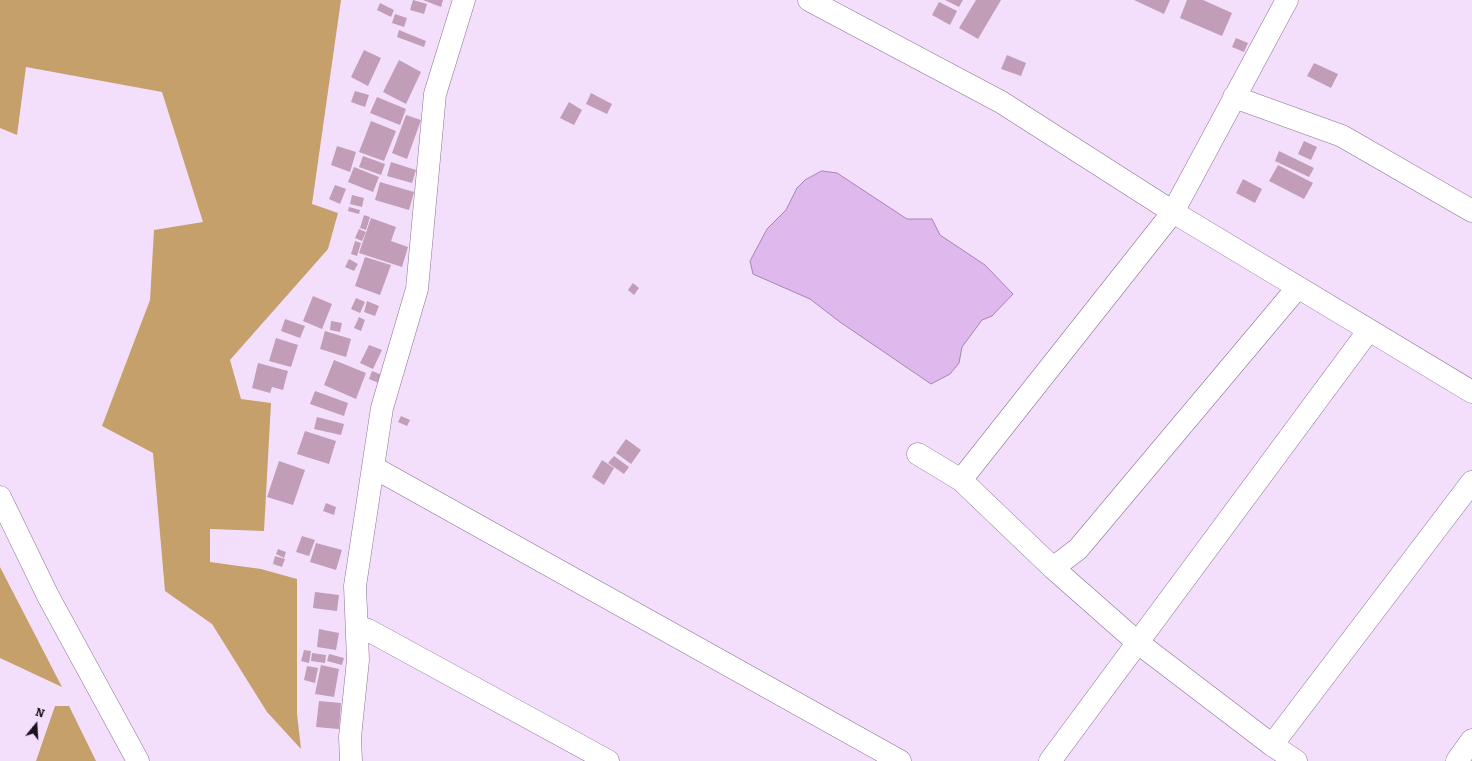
<!DOCTYPE html>
<style>
body{margin:0}
#map{position:relative;width:1472px;height:761px;overflow:hidden;background:#f3dffc;font-family:Bitter,serif}
canvas{display:block}
.north{position:absolute;left:16px;top:705px;width:40px;height:40px;-webkit-text-stroke:3px #f3dffc;paint-order:stroke;rotate:18deg;font-size:11px;font-weight:700;line-height:16px;text-align:center;color:#1a111e}
.north::after{content:'';display:block;margin:auto;width:14px;height:18px;background:#1a111e;clip-path:polygon(50% 0,100% 100%,50% 72%,0 100%)}
</style>
<div id="map">
<canvas width="1472" height="761"></canvas>
<div class="north">N</div>
</div>
<script>
const g = document.querySelector('canvas').getContext('2d');
g.lineJoin = 'round';
function fill(path, color) {
  g.fillStyle = color;
  g.fill(path, 'evenodd');
}
function strokePath(path, color, width, dash) {
  g.strokeStyle = color;
  g.lineWidth = width;
  g.lineCap = dash ? 'butt' : 'round';
  g.setLineDash(dash || []);
  g.stroke(path);
}
const forest = new Path2D(`
 M0 0H341L312 204 338 213 328 249 230 360 241 399 271 403 264 531 210 529V562L261 569 297 579V714L301 749 267 712 212 624 165 591 153 453 102 426 150 300 154 230 203 222 162 92 26 67 17 135 0 128Z
 M0 567 62 687 0 658Z
 M55 706H69L96 761H36Z`);
const water = new Path2D(`
 M822 171 837 173 907 219H932L940 235 985 265 1013 294 992 316 982 320 962 347 959 363 950 374 931 384 840 322 810 299 753 274 750 261 767 229 786 210 797 188 805 180Z`);
const building = new Path2D(`
 M413 0 427 4 424 14 410 10Z
 M423 0H443L441 7Z
 M945 0H963L959 7Z
 M976 0H1001L978 39 959 28Z
 M1134 0H1170L1164 14Z
 M1187 0H1203L1232 13 1222 36 1180 18Z
 M939 2 957 11 950 25 932 15Z
 M380 3 394 10 391 17 377 10Z
 M395 14 407 18 404 27 392 23Z
 M399 30 426 41 424 47 397 37Z
 M1236 38 1248 43 1244 52 1232 47Z
 M364 50 381 58 368 86 351 77Z
 M1007 55 1026 63 1021 76 1001 69Z
 M399 60 421 72 406 104 383 92Z
 M1314 63 1338 74 1331 88 1307 76Z
 M355 91 369 95 365 107 351 102Z
 M591 93 612 104 607 114 586 104Z
 M377 97 406 109 400 125 370 113Z
 M569 102 582 110 574 125 560 118Z
 M406 115 421 120 407 159 392 153Z
 M371 121 396 131 384 161 359 152Z
 M1304 141 1317 147 1311 160 1298 154Z
 M337 146 356 152 350 172 331 165Z
 M1279 151 1314 168 1309 177 1275 161Z
 M363 156 385 164 381 175 359 167Z
 M391 162 416 170 412 183 387 176Z
 M1278 165 1313 183 1304 199 1269 181Z
 M354 167 379 177 373 192 348 182Z
 M1243 179 1262 189 1255 203 1236 193Z
 M380 182 414 192 409 210 375 200Z
 M335 185 346 189 340 204 329 199Z
 M352 195 364 198 362 207 350 204Z
 M349 207 360 210 359 214 348 211Z
 M364 215 370 217 366 230 360 228Z
 M371 218 396 227 391 241 408 247 402 267 359 253Z
 M359 229 366 232 362 241 355 238Z
 M355 241 361 243 357 256 351 254Z
 M365 257 391 265 380 295 355 286Z
 M349 259 358 264 354 271 345 267Z
 M633 283 639 288 634 295 628 290Z
 M313 296 332 304 322 329 303 321Z
 M356 298 365 302 360 313 351 309Z
 M367 301 379 306 375 316 364 312Z
 M359 317 365 320 361 331 354 328Z
 M285 319 305 326 300 338 281 331Z
 M331 321 342 323 340 332 330 330Z
 M325 331 351 339 346 357 320 349Z
 M276 338 298 345 291 367 269 361Z
 M369 345 382 350 373 369 360 363Z
 M334 360 366 373 356 399 324 385Z
 M258 363 288 371 283 390 272 387 270 393 252 388Z
 M372 371 382 375 379 383 369 379Z
 M315 391 348 403 344 416 310 404Z
 M401 416 410 420 407 426 398 422Z
 M317 417 344 424 341 435 314 429Z
 M305 431 336 441 329 464 297 454Z
 M626 439 641 450 631 464 616 453Z
 M614 456 629 467 624 474 608 463Z
 M602 460 614 468 604 485 592 477Z
 M279 461 305 470 293 505 267 497Z
 M326 503 336 507 334 515 323 511Z
 M302 536 315 540 309 556 296 552Z
 M316 543 342 550 336 570 310 562Z
 M278 549 286 552 284 558 276 554Z
 M275 556 285 559 282 567 273 564Z
 M315 592 339 595 337 611 313 608Z
 M319 629 339 633 336 650 317 647Z
 M304 650 311 651 309 663 301 661Z
 M312 653 326 655 325 663 311 661Z
 M329 654 344 658 342 665 327 661Z
 M321 665 339 669 334 697 315 694Z
 M307 666 318 668 315 683 304 680Z
 M319 701 341 703 339 729 316 727Z`);
const minor = new Path2D(`
 M809 0 1001 102 1173 212 1472 392
 M1234 97 1342 136 1472 211
 M918 454 961 480 1053 568 1137 642 1272 745 1296 761
 M373 467 900 761
 M961 480 1173 212 1287 0
 M0 497 48 596 138 761
 M1053 568 1078 549 1298 287
 M357 626 368 630 608 761
 M1272 745 1472 482
 M351 761 350 737 358 660 355 586 373 467 382 408 417 289 435 94 464 0
 M1050 761 1369 330
 M1457 761 1472 740`);
fill(forest, '#c5a06a');
fill(water, '#dfb8ee');
strokePath(water, '#a486b0', 1);
fill(building, '#c19db7');
strokePath(minor, '#897292', 23);
strokePath(minor, '#fff', 22);
</script>
